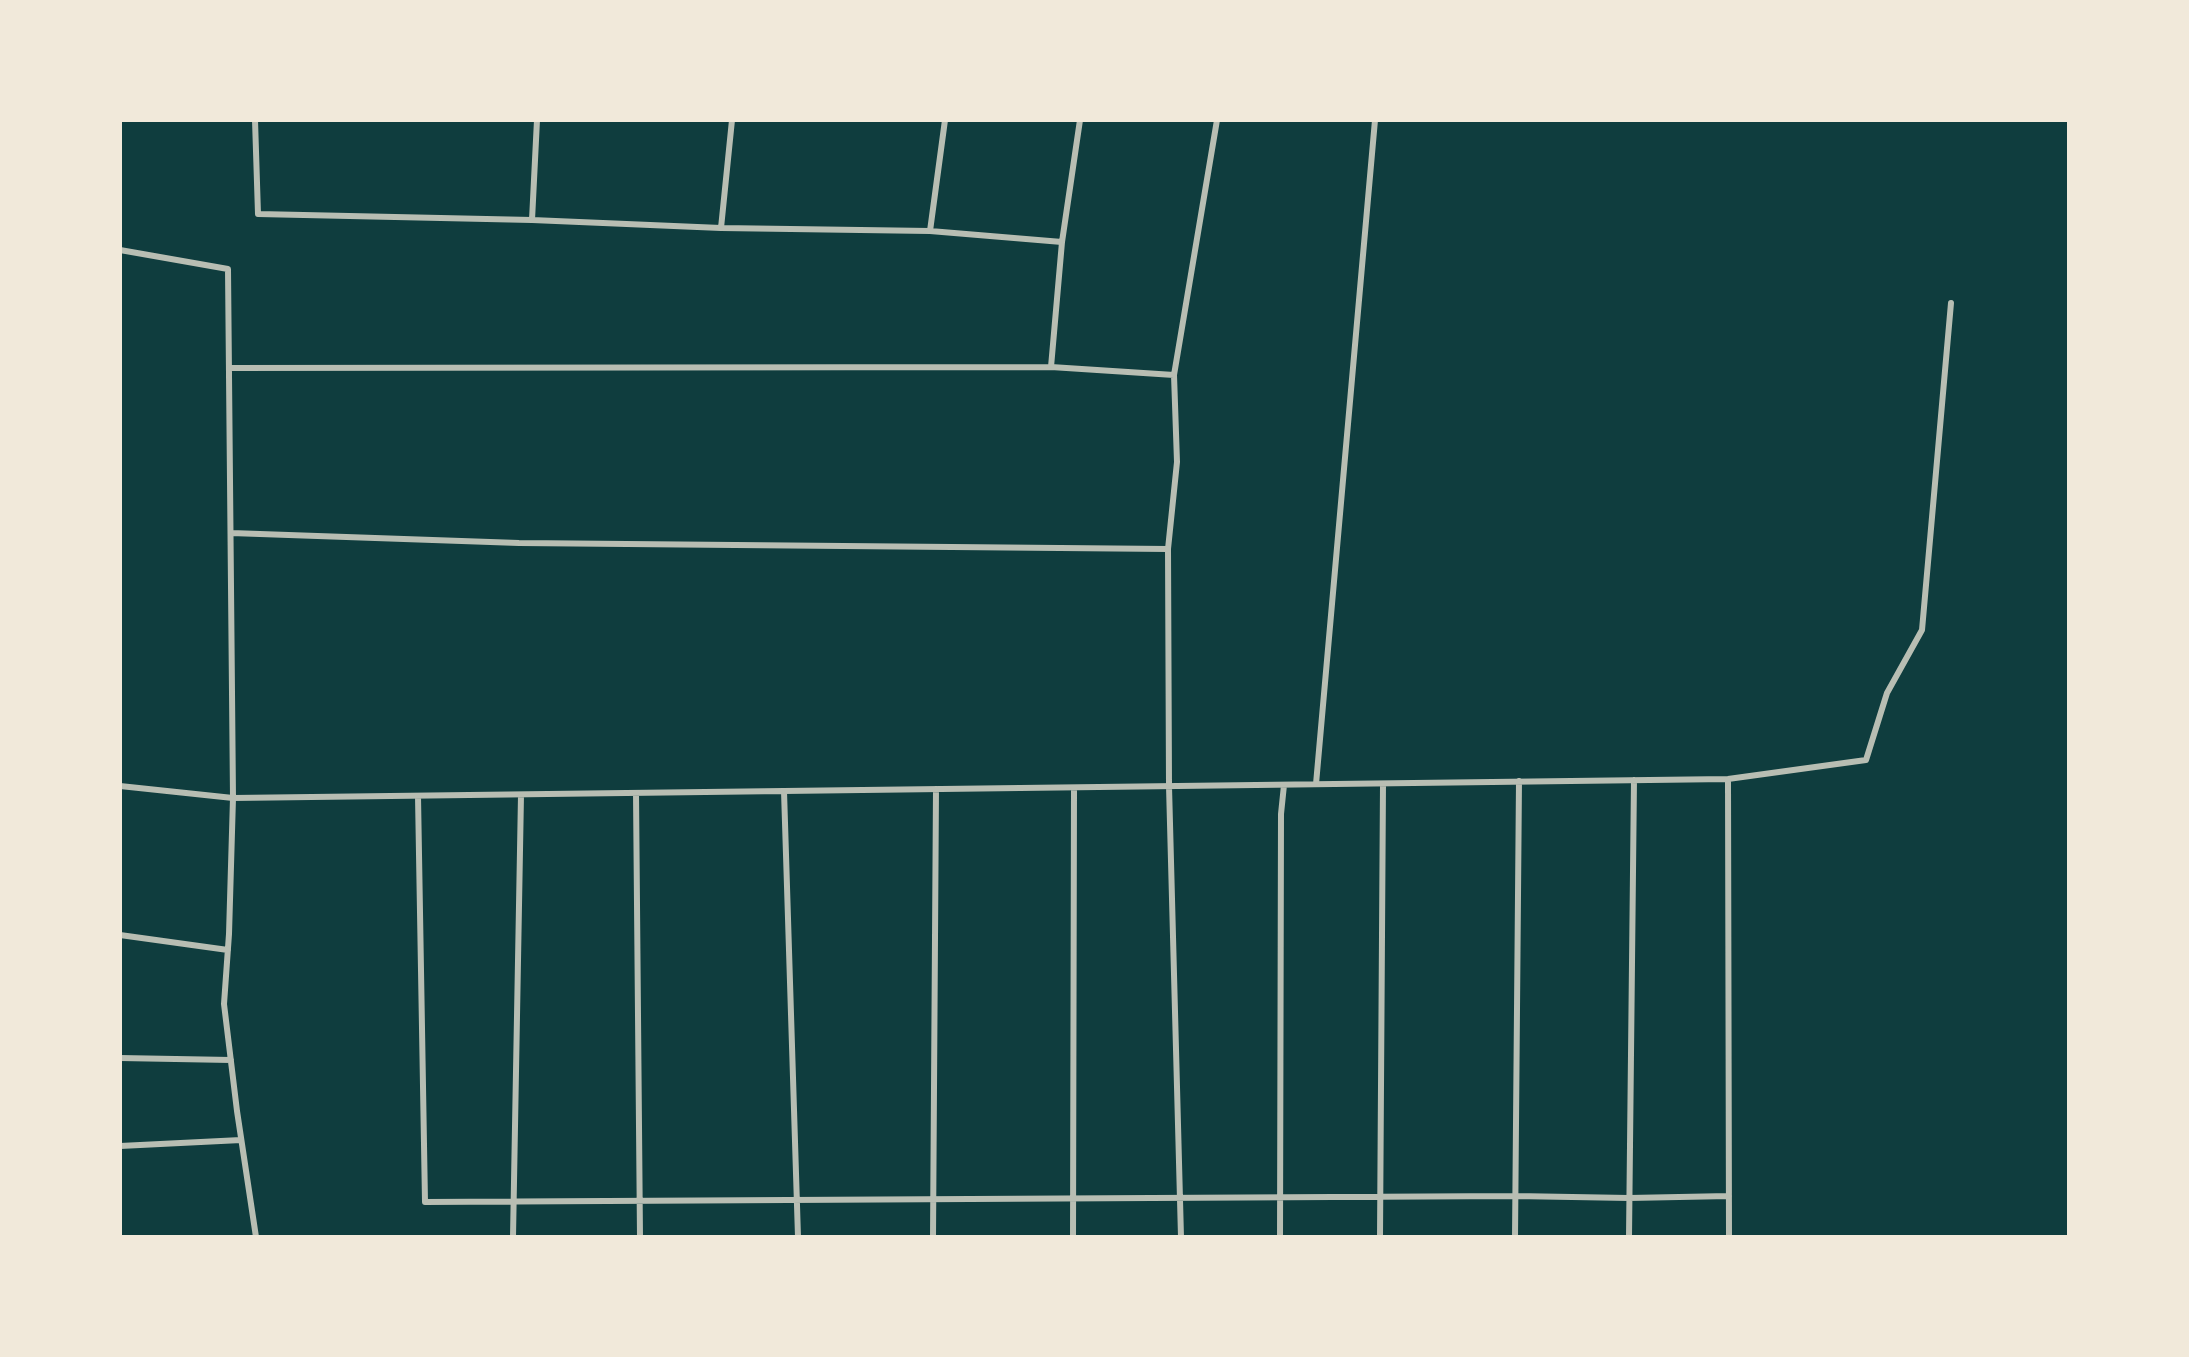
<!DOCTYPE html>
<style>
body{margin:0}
#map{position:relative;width:2189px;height:1357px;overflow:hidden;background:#0f3d3e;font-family:"Golos Text",sans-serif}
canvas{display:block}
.frame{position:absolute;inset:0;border:122px solid #f1e9da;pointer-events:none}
</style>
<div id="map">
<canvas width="2189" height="1357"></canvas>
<div class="frame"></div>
</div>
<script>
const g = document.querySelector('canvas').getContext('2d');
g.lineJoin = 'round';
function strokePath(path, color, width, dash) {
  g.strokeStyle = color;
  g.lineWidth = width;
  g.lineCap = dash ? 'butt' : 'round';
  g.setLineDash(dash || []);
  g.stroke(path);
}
const minor = new Path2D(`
 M255 120 258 214 532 220 721 228 930 231 1062 242
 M532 220 537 120
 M721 228 732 120
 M930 231 945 120
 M120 250 228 269 233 798 229 934 224 1004 237 1111 256 1237
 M1051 367 1062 242 1080 120
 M229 368 1051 367 1174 375
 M231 533 519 543 1168 549
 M1728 779 1729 1237
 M1316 784 1375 120
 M120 786 233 798 1728 779 1866 760 1887 693 1922 630 1951 303
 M784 791 798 1237
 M636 793 640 1237
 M418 796 425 1202 1515 1196 1629 1198 1729 1196
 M120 935 228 950
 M120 1058 231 1060
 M120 1146 241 1140
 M513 1237 521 795
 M933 1237 936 789
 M1073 1237 1074 788
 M1181 1237 1169 786 1168 549 1177 462 1174 375 1217 120
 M1280 1237 1281 814 1284 785
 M1380 1237 1383 784
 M1515 1237 1519 781
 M1629 1237 1634 780`);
strokePath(minor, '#b8beb3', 6);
</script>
